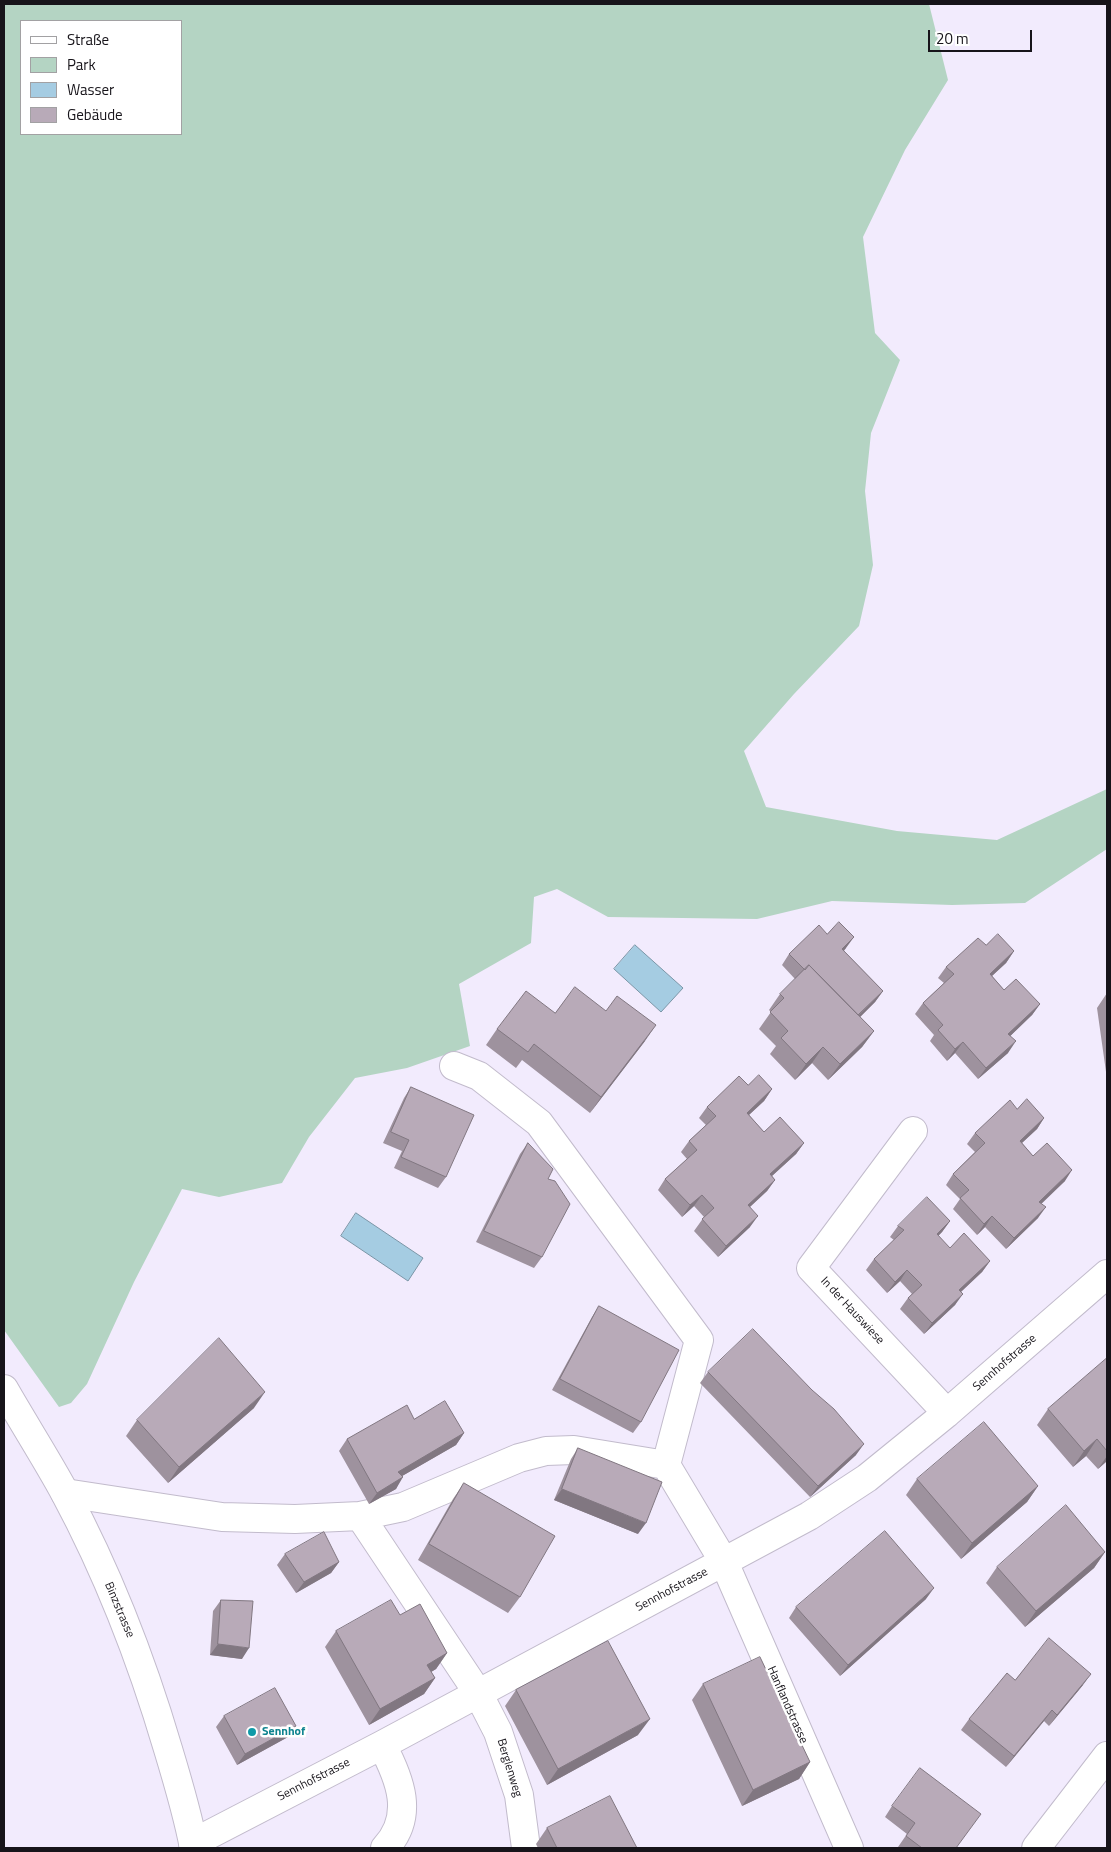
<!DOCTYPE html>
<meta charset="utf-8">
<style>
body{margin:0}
#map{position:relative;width:1111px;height:1852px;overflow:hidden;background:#f2ebfd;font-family:"Titillium Web",sans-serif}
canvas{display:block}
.frame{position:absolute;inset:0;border:5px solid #17141a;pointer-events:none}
.legend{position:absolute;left:20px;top:20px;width:162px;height:115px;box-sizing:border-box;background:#fff;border:1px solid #a2a1a3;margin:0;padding:6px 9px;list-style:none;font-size:15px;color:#17141a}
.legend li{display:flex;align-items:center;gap:10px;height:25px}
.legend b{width:25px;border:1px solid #a2a1a3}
.scale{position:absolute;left:928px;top:30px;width:104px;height:22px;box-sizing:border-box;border:2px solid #17141a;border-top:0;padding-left:6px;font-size:15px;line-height:18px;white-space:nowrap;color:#17141a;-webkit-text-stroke:4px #fff;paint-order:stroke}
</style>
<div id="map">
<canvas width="1111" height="1852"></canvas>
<div class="frame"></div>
<ul class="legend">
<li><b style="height:6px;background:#fff"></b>Straße</li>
<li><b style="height:14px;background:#b4d4c3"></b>Park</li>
<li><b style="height:14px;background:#a5cce2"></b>Wasser</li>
<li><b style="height:14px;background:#b8aab8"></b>Gebäude</li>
</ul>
<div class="scale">20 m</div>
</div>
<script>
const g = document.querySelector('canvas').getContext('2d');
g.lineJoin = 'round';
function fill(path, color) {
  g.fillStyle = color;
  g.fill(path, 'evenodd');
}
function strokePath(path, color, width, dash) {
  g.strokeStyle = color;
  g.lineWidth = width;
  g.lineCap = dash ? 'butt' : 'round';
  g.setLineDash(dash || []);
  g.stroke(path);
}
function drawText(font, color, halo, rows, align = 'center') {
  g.font = font + ' "Titillium Web",sans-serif';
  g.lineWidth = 5;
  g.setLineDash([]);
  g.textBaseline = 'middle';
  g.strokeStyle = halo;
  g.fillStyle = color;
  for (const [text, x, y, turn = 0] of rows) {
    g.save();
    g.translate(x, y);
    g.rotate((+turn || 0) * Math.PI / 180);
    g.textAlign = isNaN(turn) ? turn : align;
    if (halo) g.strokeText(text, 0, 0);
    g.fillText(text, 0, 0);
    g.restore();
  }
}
const green = new Path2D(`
 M4 4H929L948 80 905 150 863 237 875 333 900 360 871 433 865 491 873 565 859 626 794 694 744 751 766 807 897 831 997 840 1107 789V849L1025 903 952 905 832 901 757 919 608 917 557 889 534 897 531 943 459 984 470 1046 407 1068 355 1078 309 1137 282 1183 219 1197 182 1189 134 1282 87 1384 71 1403 59 1407 4 1330ZM21 21H181V134H21Z`);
const water = new Path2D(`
 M635 945 683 988 661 1012 614 969Z
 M356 1213 423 1258 408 1281 341 1236Z`);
const minor = new Path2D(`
 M454 1066 479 1076 539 1123 699 1340 666 1465 724 1562 849 1848
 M913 1131 811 1268 947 1413
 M65 1493 222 1517 295 1519 360 1516 403 1507 519 1458 546 1451 574 1450 666 1465
 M360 1516 478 1693 498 1732 519 1795 526 1848
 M382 1745C400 1779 415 1816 385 1848
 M193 1843 382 1745 809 1516 867 1478 947 1413 1107 1274
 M1036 1848 1107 1756`);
const major = new Path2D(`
 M4 1389C24 1424 46 1458 65 1493 109 1575 142 1661 168 1749 178 1782 188 1815 194 1848`);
const wall = new Path2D(`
 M827 934 846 948 844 951 883 991 875 1002 860 1017 874 1031 862 1047 828 1080 812 1063 795 1080 770 1054 776 1046 759 1029 771 1012 769 1010 780 994 795 979 782 965 789 954Z
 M986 945 1014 951 1006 963 992 976 1004 990 1040 1004 1032 1015 1010 1036 1008 1053 978 1079 955 1053 947 1061 930 1041 934 1035 915 1014 923 1003 944 983 938 978 946 967Z
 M1107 993V1079L1097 1008Z
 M606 1011 645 1041 590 1113 522 1060 516 1068 486 1045 497 1029 555 1013Z
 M748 1085 772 1089 764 1101 749 1115 764 1132 804 1143 796 1154 772 1176 775 1180 767 1191 750 1207V1227L718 1257 694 1231 704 1217 694 1206 682 1217 658 1190 665 1179 687 1159 681 1152 689 1141 706 1125 699 1118 707 1107Z
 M411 1087 446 1177 438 1188 394 1168 402 1151 383 1143 404 1098Z
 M1017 1109 1044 1118 1037 1129 1022 1143 1033 1156 1065 1181 1041 1203 1038 1218 1006 1249 985 1227 977 1235 953 1209 960 1199 946 1185 953 1174 975 1152 967 1144 975 1133Z
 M528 1143 548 1179 542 1257 534 1268 476 1242 520 1154Z
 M950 1221 942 1232 938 1236 950 1248 990 1261 982 1272 961 1292 955 1305 924 1334 900 1309 908 1298 912 1294 900 1281 887 1293 866 1270 874 1259 894 1240 890 1237 898 1226Z
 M599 1306 641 1422 633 1433 552 1390 592 1317Z
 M1107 1358V1461L1098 1469 1086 1456 1073 1467 1037 1425 1048 1409Z
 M708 1372 812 1390 856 1455 810 1497 700 1383Z
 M254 1408 168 1483 126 1436 137 1420Z
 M414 1419 464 1433 456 1445 402 1476 396 1489 369 1504 339 1451 347 1439Z
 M578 1448 638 1534 554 1500 571 1459Z
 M917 1479 1038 1486 1027 1502 961 1559 906 1495Z
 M464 1483 520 1597 508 1613 418 1560 453 1499Z
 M1105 1552 1094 1568 1025 1627 986 1583 997 1567Z
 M285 1554 339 1562 331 1573 296 1593 277 1565Z
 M926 1599 840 1676 789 1618 796 1607Z
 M221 1600 242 1659 210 1655 213 1611Z
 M400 1615 447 1653 436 1669 431 1672 435 1678 424 1694 369 1725 325 1647 336 1631Z
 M1015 1680 1083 1685 1049 1726 1044 1721 1006 1767 961 1730 969 1719Z
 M703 1684 810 1762 799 1779 742 1806 692 1700Z
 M516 1690 638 1735 547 1785 505 1706Z
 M224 1716 288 1737 237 1765 216 1727Z
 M892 1806 957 1848H900L898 1847 907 1834 885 1817Z
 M547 1828 637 1848H538L536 1844Z`);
const shadedWall = new Path2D(`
 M854 937 846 948 834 960 842 949Z
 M1014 951 1006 963 982 985 990 974Z
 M883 991 875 1002 846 1031 854 1020Z
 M1040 1004 1032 1015 1001 1045 1008 1034Z
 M656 1025 645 1041 590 1113 601 1097Z
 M874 1031 862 1047 828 1080 840 1064Z
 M1016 1041 1008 1053 978 1079 986 1068Z
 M963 1042 955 1053 947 1061 955 1049Z
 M823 1047 812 1063 795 1080 806 1064Z
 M772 1089 764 1101 739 1124 747 1113Z
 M1044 1118 1037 1129 1012 1152 1020 1141Z
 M804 1143 796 1154 762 1185 770 1174Z
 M1072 1170 1065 1181 1032 1213 1039 1202Z
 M775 1180 767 1191 740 1216 748 1205Z
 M702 1195 694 1206 682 1217 690 1205Z
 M1046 1207 1038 1218 1006 1249 1014 1238Z
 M758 1216 750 1227 718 1257 726 1246Z
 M992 1216 985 1227 977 1235 984 1224Z
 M950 1221 942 1232 929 1245 937 1234Z
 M990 1261 982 1272 951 1301 959 1290Z
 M907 1270 900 1281 887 1293 895 1282Z
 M963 1294 955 1305 924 1334 932 1323Z
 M265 1392 254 1408 168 1483 179 1467Z
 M464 1433 456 1445 390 1483 398 1472Z
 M1097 1439 1086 1456 1073 1467 1084 1451Z
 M864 1444 856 1455 810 1497 818 1486Z
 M1107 1456V1461L1098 1469Z
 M403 1477 396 1489 369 1504 377 1493Z
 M1038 1486 1027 1502 961 1559 972 1543Z
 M562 1489 646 1523 638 1534 554 1500Z
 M1105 1552 1094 1568 1025 1627 1036 1611Z
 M339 1562 331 1573 296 1593 304 1582Z
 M934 1588 926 1599 840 1676 848 1665Z
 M218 1644 249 1648 242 1659 210 1655Z
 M447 1653 436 1669 416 1681 427 1665Z
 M1091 1674 1083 1685 1049 1726 1057 1715Z
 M435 1678 424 1694 369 1725 380 1709Z
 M1052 1710 1044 1721 1006 1767 1014 1756Z
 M650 1719 638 1735 547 1785 558 1769Z
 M296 1726 288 1737 237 1765 245 1754Z
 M810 1762 799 1779 742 1806 753 1790Z`);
const building = new Path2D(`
 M839 922 854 937 842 949 883 991 858 1015 809 965 805 970 789 954 819 925 827 934Z
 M998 934 1014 951 990 974 1004 990 1016 979 1040 1004 1008 1034 1016 1041 986 1068 963 1042 955 1049 938 1030 943 1025 923 1003 954 974 946 967 978 938 986 945Z
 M809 965 874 1031 840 1064 823 1047 806 1064 781 1038 788 1031 770 1012 784 998 780 994Z
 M575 987 606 1011 617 996 656 1025 601 1097 534 1044 528 1052 497 1029 526 991 555 1013Z
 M759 1075 772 1089 747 1113 764 1132 780 1117 804 1143 770 1174 775 1180 748 1205 758 1216 726 1246 702 1219 714 1208 702 1195 690 1205 665 1179 697 1150 689 1141 716 1116 707 1107 739 1076 748 1085Z
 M411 1087 474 1115 446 1177 401 1157 409 1140 391 1132Z
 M1027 1099 1044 1118 1020 1141 1033 1156 1047 1143 1072 1170 1039 1202 1046 1207 1014 1238 992 1216 984 1224 960 1198 969 1190 953 1174 985 1143 975 1133 1010 1100 1017 1109Z
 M528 1143 553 1169 548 1179 555 1181 570 1204 542 1257 484 1231Z
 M927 1197 950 1221 937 1234 950 1248 964 1233 990 1261 959 1290 963 1294 932 1323 908 1298 922 1285 907 1270 895 1282 874 1259 904 1230 898 1226Z
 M599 1306 679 1350 641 1422 560 1379Z
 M753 1329 812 1390 834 1409 864 1444 818 1486 708 1372Z
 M219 1338 265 1392 179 1467 137 1420Z
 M1107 1358V1451L1097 1439 1084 1451 1048 1409Z
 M445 1401 464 1433 398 1472 403 1477 377 1493 347 1439 407 1405 414 1419Z
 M984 1422 1038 1486 972 1543 917 1479Z
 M578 1448 662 1482 646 1523 562 1489Z
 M464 1483 555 1536 520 1597 429 1544Z
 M1066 1505 1105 1552 1036 1611 997 1567Z
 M885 1531 934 1588 848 1665 796 1607Z
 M324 1532 339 1562 304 1582 285 1554Z
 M221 1600 253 1601 249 1648 218 1644Z
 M391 1600 400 1615 420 1604 447 1653 427 1665 435 1678 380 1709 336 1631Z
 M1049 1638 1091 1674 1057 1715 1052 1710 1014 1756 969 1719 1007 1673 1015 1680Z
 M608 1641 650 1719 558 1769 516 1690Z
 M760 1657 810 1762 753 1790 703 1684Z
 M275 1688 296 1726 245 1754 224 1716Z
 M920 1768 981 1814 956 1848H922L906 1836 915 1823 892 1806Z
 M610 1796 637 1848H557L547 1828Z`);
const markers = [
 [252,1732,5,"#0f9aa8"]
];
const streetNames = [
 ["In der Hauswiese",852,1311,47],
 ["Sennhofstrasse",1005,1363,-41],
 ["Sennhofstrasse",672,1590,-28],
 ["Binzstrasse",119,1610,67],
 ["Hanflandstrasse",787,1705,66],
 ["Berglenweg",509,1768,73],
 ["Sennhofstrasse",314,1780,-27]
];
const cultureNames = [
 ["Sennhof",262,1732]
];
fill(green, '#b4d4c3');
fill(water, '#a5cce2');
strokePath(water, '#7a95a6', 1);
strokePath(minor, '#c2bbcc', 30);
strokePath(major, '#c2bbcc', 30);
strokePath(minor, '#fff', 28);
strokePath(major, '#fff', 28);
fill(wall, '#9e929e');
fill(shadedWall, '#817781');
fill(building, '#b8aab8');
strokePath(building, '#817781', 1);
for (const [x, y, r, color] of markers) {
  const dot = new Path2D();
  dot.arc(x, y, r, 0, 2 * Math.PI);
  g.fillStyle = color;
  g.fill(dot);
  strokePath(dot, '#fff', 2);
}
drawText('12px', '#17141a', '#fff', streetNames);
drawText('bold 12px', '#0d838f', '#fff', cultureNames, 'left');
</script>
